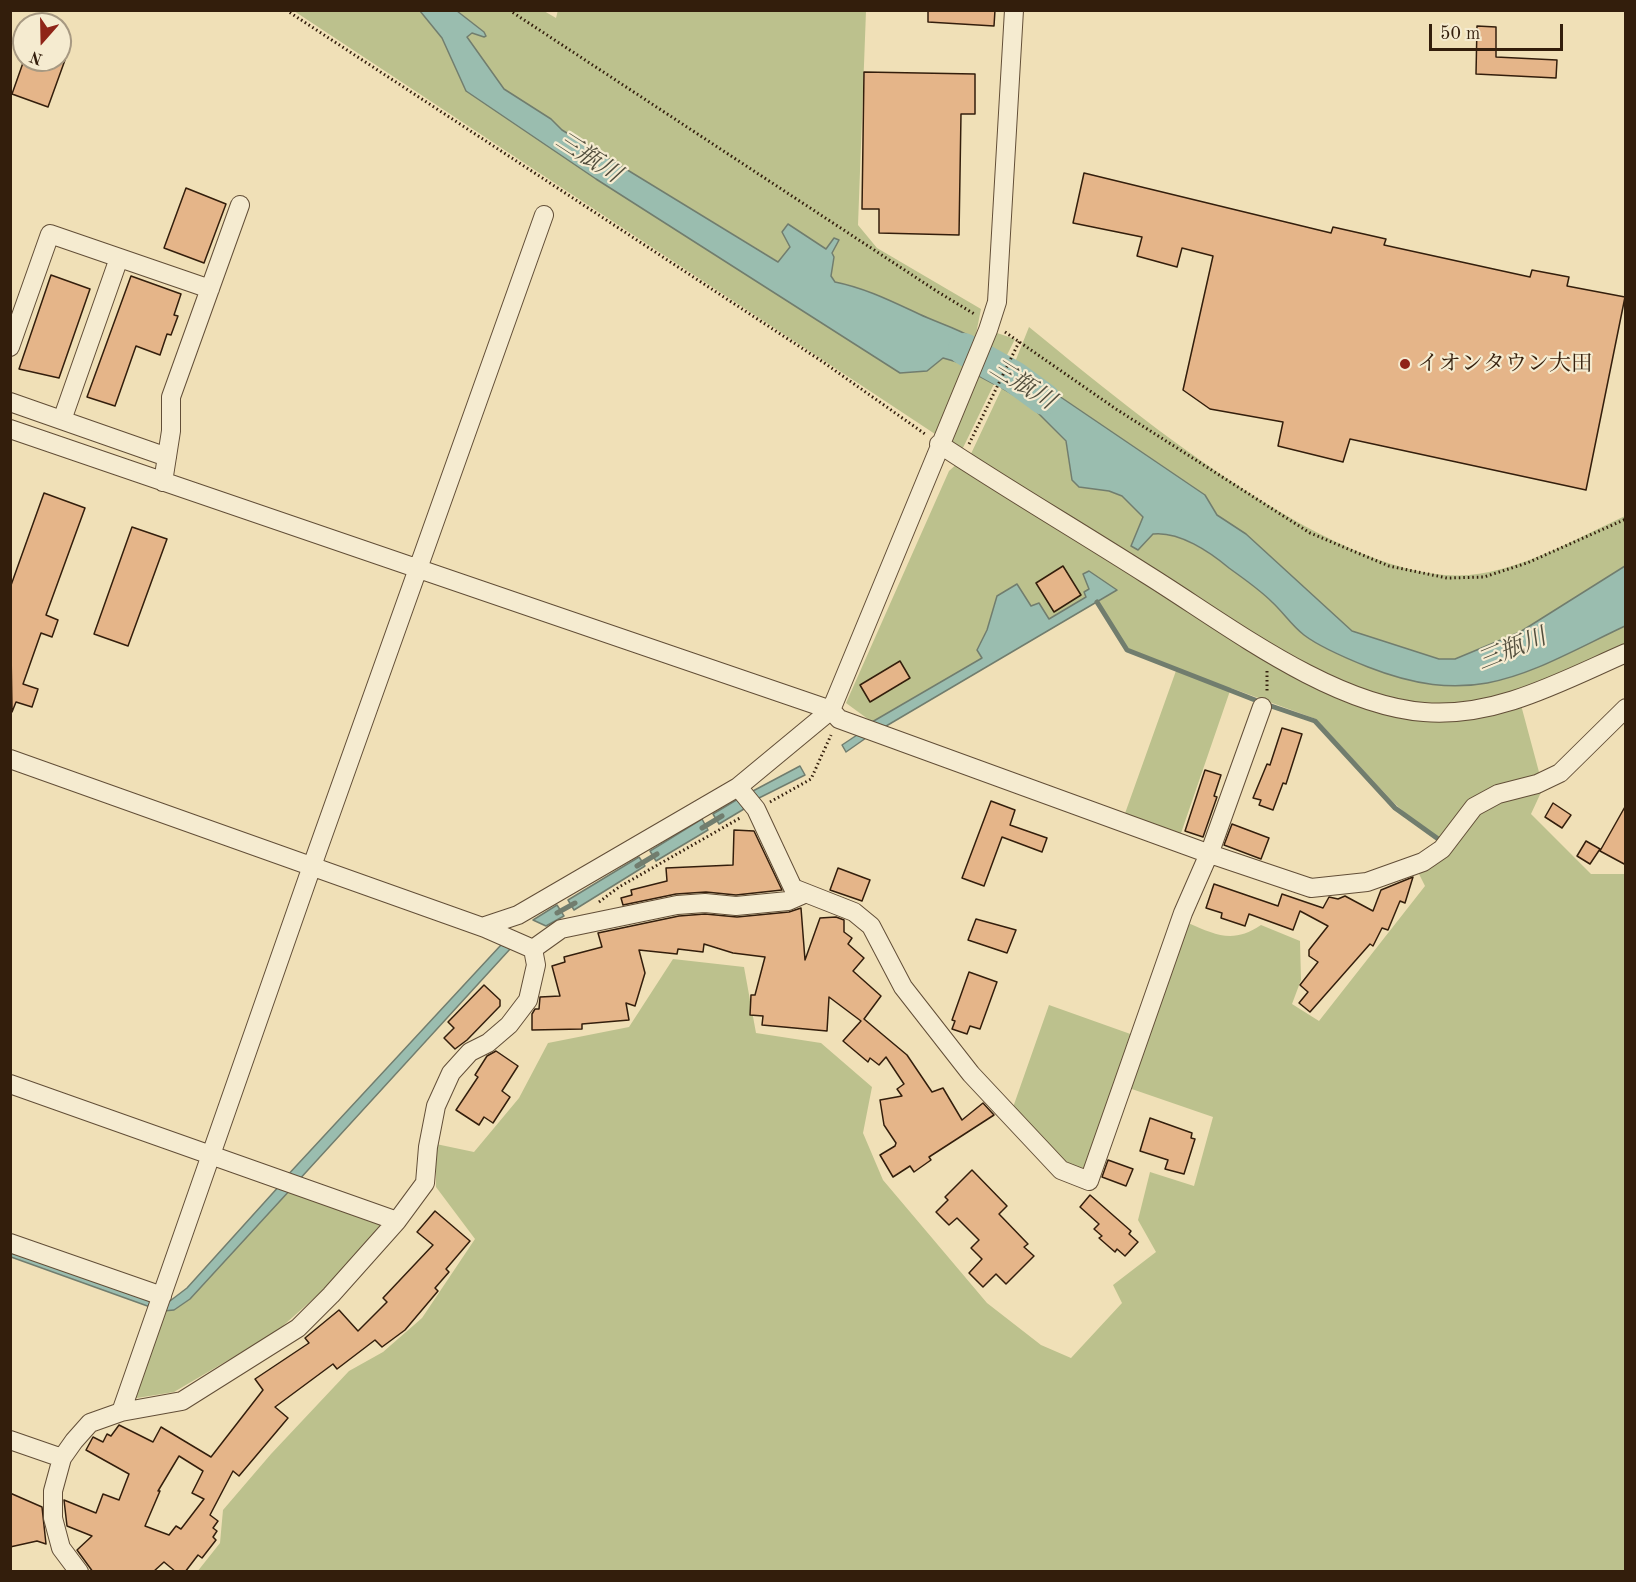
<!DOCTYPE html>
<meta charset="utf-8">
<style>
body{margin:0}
#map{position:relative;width:1636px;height:1582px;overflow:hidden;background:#f0e0b7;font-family:"Old Standard TT",serif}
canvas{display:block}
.frame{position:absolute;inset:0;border:12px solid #331e0c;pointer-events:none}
.north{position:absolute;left:12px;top:12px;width:60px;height:60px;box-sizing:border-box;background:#f5ebd0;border:2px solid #a79982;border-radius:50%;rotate:200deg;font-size:16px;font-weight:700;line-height:24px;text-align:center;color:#331e0c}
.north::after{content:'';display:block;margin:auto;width:21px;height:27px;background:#8f2418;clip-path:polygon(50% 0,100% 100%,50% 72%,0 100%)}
.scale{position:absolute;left:1429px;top:24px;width:134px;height:27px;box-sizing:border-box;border:3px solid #331e0c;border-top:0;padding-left:8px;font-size:18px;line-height:21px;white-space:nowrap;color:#331e0c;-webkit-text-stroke:4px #f5ebd0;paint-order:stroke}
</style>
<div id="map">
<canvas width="1636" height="1582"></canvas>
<div class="frame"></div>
<div class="north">N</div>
<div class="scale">50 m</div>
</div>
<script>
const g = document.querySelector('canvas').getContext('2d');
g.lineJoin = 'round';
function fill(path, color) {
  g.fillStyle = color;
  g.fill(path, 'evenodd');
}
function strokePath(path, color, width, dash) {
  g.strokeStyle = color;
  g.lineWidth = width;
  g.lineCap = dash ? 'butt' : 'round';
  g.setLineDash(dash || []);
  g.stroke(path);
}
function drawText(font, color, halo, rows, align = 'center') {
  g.font = font + ' "Old Standard TT","Noto Serif JP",serif';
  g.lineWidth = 4.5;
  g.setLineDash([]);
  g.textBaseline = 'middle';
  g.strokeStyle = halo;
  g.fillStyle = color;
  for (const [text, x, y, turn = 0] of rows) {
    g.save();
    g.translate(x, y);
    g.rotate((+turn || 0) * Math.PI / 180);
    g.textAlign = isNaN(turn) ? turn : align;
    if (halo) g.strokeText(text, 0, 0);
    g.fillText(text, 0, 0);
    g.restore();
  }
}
const green = new Path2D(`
 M558 10 866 11 858 225 877 248 981 309 975 339C957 328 938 323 919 314 891 301 865 288 835 282L831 276 834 238 826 249 790 247 779 262 562 130C545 113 523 104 505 90 492 79 479 52 466 37L471 33 486 36 484 32 457 11H544L556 18Z
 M294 11H420L442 38 466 91 900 373 927 371 943 358 964 364 935 434Z
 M1029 327C1127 407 1339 586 1469 575 1523 570 1577 538 1625 516V566L1520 632 1455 659H1439L1352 631 1246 534 1217 515 1205 495 1062 398 1015 362Z
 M997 333 1015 339 1006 357 991 347Z
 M979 376 994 384 960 454 949 446Z
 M1002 388 1029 404 1066 442 1072 480 1079 487 1109 491 1122 496 1143 517 1131 546 1138 550 1153 534C1179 531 1209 552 1229 568 1244 579 1259 589 1272 602 1283 612 1292 626 1304 635 1321 648 1348 659 1368 667 1477 710 1528 672 1625 626V647L1504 700 1420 707 1371 695 1261 642 969 458Z
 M959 462 1355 701 1521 705 1539 772 1533 781 1498 791 1445 841 1422 828 1394 803 1316 719 1231 688 1179 839 1123 819 1177 668 1128 649 1098 602 1116 590 1090 589 1086 597 1049 620 1031 607 997 596 987 630 977 649 982 658 872 722 846 703 949 471Z
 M1543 788 1531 814 1591 874H1625V1571L197 1572 220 1543 223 1510 271 1454 349 1371 383 1352 422 1318 475 1239 436 1187V1144L474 1152 519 1098 548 1043 629 1027 673 959 744 967 756 1033 821 1043 872 1087 863 1133 883 1180 987 1303 1041 1345 1071 1358 1122 1303 1113 1285 1156 1252 1138 1220 1150 1172 1194 1186 1213 1117 1126 1087 1188 923C1216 935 1233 944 1261 925L1300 941 1301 980 1292 1004 1319 1021 1425 886 1417 870 1486 805Z
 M1049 1005 1136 1036 1090 1172 1068 1170 1011 1113Z
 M291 1189 384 1225 321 1292 276 1332 174 1392 131 1399 163 1311 174 1310 190 1299Z`);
const water = new Path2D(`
 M420 11H457L484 32 486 36 484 37 472 33 467 37 504 89 551 119 562 130 778 262 790 247 782 232 788 224 826 249 834 238 839 240 832 253 834 257 831 276 835 282C865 288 891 301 919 314 938 323 957 328 975 339L964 364 943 358 927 371 900 373 596 179 466 91 442 38Z
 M991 347 1006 357 994 384 979 376Z
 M1015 362 1062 398 1205 495 1217 515 1246 534 1352 631 1439 659H1455L1520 632 1625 566V626C1528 672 1477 710 1368 667 1348 659 1321 648 1304 635 1292 626 1283 612 1272 602 1259 589 1244 579 1229 568 1210 552 1179 531 1153 534L1138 550 1131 546 1143 517 1122 496 1109 491 1079 487 1072 480 1066 441 1029 404 1002 388Z
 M1089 571 1117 590 876 732 872 722 982 658 977 650 987 630 997 596 1017 584 1031 606 1039 603 1049 619 1086 597 1084 592 1089 589 1083 574Z
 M857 735 866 738 846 752 842 745Z
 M800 766 805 775 755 800 751 792Z
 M738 799 744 809 719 824 713 814Z
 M702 819 708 830 656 861 650 851Z
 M639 857 645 866 574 910 568 900Z
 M557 905 564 916 546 926 533 920Z
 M501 945 511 948 297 1182 285 1178Z
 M281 1184 291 1189 190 1299 174 1310 163 1311 166 1304 187 1288Z
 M10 1248 156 1300 153 1308 11 1257Z`);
const stream = new Path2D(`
 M1097 602 1127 650 1255 700
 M1271 706 1315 721 1395 808 1441 841
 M702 828 722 816
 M637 866 657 854
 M557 913 575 903`);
const river = new Path2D(`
 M964 349 1014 377 1044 399`);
const building = new Path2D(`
 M928 10H995L994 26 928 22Z
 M1477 26 1496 27V57L1557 60 1556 78 1476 74Z
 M24 60H65L48 107 12 94Z
 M864 72 975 74V114H961L959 235 879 233V209H862Z
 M1084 173 1331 233 1333 227 1386 239 1384 245 1530 277 1532 270 1569 277 1567 286 1625 297 1586 490 1350 439 1343 462 1278 446 1283 422 1210 409 1183 390 1213 256 1182 248 1177 267 1137 256 1142 237 1073 223Z
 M186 188 226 204 204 263 164 248Z
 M51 275 90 289 59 378 19 369Z
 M131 276 181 294 174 315 178 316 171 335 167 334 160 355 136 346 115 406 87 397Z
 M44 493 85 508 46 615 58 620 52 637 41 633 23 684 38 689 32 707 16 702 12 712 10 588Z
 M132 527 167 539 128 646 94 634Z
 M1063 566 1081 595 1054 612 1036 583Z
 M900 661 910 678 870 702 860 685Z
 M1282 728 1302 734 1286 784 1283 783 1273 810 1259 805 1261 800 1253 798 1267 764 1270 765Z
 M1205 770 1221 775 1214 796 1217 797 1203 837 1185 831Z
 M991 801 1015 810 1010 825 1047 838 1042 852 1002 837 984 886 962 878Z
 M1553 803 1571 815 1562 828 1545 817Z
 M1626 805V865L1600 851Z
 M1232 824 1269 838 1261 859 1224 845Z
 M734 830 754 831 782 890 736 895 706 892 676 894 623 905 621 898 632 895 631 890 667 881 666 868 733 865Z
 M1586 841 1600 849 1590 864 1577 856Z
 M838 868 870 880 862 901 830 890Z
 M1413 877 1405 903 1400 901 1388 930 1382 928 1373 946 1370 944 1310 1012 1299 1003 1308 992 1300 985 1318 962 1309 956V950L1328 926 1300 911 1293 930 1249 914 1245 926 1221 918 1222 913 1206 908 1214 884 1278 906 1282 894 1323 908 1329 897 1338 899 1345 896 1373 911 1381 890Z
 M801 908 805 960 820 918 836 917 844 920V932L852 938 848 944 864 958 853 971 881 996 864 1019 907 1055 932 1092 943 1088 962 1120 983 1103 994 1115 929 1157 931 1160 914 1172 910 1166 893 1177 880 1155 895 1146 896 1143 884 1125 880 1100 902 1096 897 1089 904 1084 886 1057 879 1065 870 1058 868 1062 843 1041 861 1021 829 997 827 1031 762 1025 763 1016 750 1015 751 995H755L765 957 733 953 704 944 703 952 678 949 677 954 639 950 645 973 635 1006 626 1003 629 1020 582 1024V1029L532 1030V1014L535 1009H539L540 997 560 996 552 966 565 962 564 957 602 947 598 933 679 916 705 914 737 917 789 912Z
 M976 919 1016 930 1007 953 968 940Z
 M969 972 997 982 980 1029 970 1026 967 1034 952 1029 955 1021 952 1020Z
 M484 985 500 1000V1006L467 1040 455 1049 444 1038 454 1028 448 1022Z
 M496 1051 518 1066 502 1091 510 1097 493 1123 484 1117 479 1125 456 1110 478 1077 475 1075 487 1056Z
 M1150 1118 1192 1133 1191 1138 1195 1139 1184 1174 1165 1169 1168 1160 1140 1151Z
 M1108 1160 1133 1169 1126 1186 1102 1177Z
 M972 1170 1007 1206 999 1214 1028 1244 1024 1247 1034 1256 1006 1284 996 1274 983 1287 969 1273 982 1259 971 1248 979 1240 957 1218 949 1225 936 1212 948 1200 945 1197Z
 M1090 1195 1131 1231 1129 1234 1138 1242 1125 1256 1117 1249 1115 1252 1099 1238 1102 1236 1094 1229 1099 1224 1080 1207Z
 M435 1211 470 1241 446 1269 449 1272 435 1288 438 1291 405 1330 382 1347 375 1340 337 1369 333 1364 275 1407 288 1418 239 1476 233 1471 210 1515 218 1521 213 1528 217 1531 213 1537 216 1540 202 1558 198 1555 185 1572H176L164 1562 153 1572H93L77 1550 92 1536 67 1526 64 1500 96 1513 103 1494 119 1500 129 1474 86 1450 93 1437 103 1442 107 1434 111 1436 119 1425 153 1442 161 1427 211 1457 263 1390 255 1379 309 1343 305 1338 339 1310 358 1331 387 1302 383 1298 433 1245 417 1232ZM179 1456 203 1471 192 1493 204 1499 181 1529 176 1526 169 1535 145 1526 160 1491H158Z
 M10 1493 42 1507 46 1544 37 1541 10 1547Z`);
const path = new Path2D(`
 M286 10 823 362 925 434
 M509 10 938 292 976 315
 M1005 332 1116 409 1310 533 1389 566 1447 578 1484 577 1527 563 1626 519
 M969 444 1020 340
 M1267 671V691
 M770 802 811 779 831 735
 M599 902 619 887 740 818`);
const minor = new Path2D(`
 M10 347 50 234 210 289
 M10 402 167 457
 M62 420 119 258
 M10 429 831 710 839 719 1207 853 1311 888 1367 882 1423 862 1442 849 1474 807 1498 794 1537 784 1560 773 1626 708
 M939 444C1007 489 1077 530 1146 574 1225 623 1330 705 1424 712 1496 718 1562 681 1626 653
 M163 482 171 431V397L240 205
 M10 759 485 928 533 949
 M738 787 756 809 793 888 854 912 871 926 903 987 971 1074 1061 1170 1089 1181 1183 913 1211 849 1262 707
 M482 927 518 915 738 787 831 710 988 330 997 302 1014 10
 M533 949 561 929 677 905 705 903 736 906 788 901 804 894
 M10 1084 397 1221
 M10 1243 162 1296
 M121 1412 312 866 544 215
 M10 1440 62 1458
 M79 1572 61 1548 53 1518V1491L62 1458 74 1441 90 1423 121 1412 182 1401 298 1328 331 1295 397 1221 425 1183 428 1147 436 1106 451 1073 470 1052 488 1043 509 1025 528 1000 536 965 533 949`);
const markers = [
 [1405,364,6,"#8f2418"]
];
const poiNames = [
 ["イオンタウン大田",1417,364]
];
const waterNames = [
 ["三瓶川",588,158,33],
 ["三瓶川",1022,385,32],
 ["三瓶川",1512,650,-22]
];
fill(green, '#bcc18d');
fill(water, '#9abdaf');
strokePath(water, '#717d6e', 1.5);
strokePath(stream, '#717d6e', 5);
strokePath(river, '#9abdaf', 32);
fill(building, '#e5b589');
strokePath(building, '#331e0c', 1.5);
strokePath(minor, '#624e37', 20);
strokePath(path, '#331e0c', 3, [1.5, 3]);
strokePath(minor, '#f5ebd0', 18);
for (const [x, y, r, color] of markers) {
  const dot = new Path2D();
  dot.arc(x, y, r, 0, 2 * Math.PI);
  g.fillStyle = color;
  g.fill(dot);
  strokePath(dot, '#f5ebd0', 2);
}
drawText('22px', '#331e0c', '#f5ebd0', poiNames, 'left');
drawText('italic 24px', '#524e3d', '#f5ebd0', waterNames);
</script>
